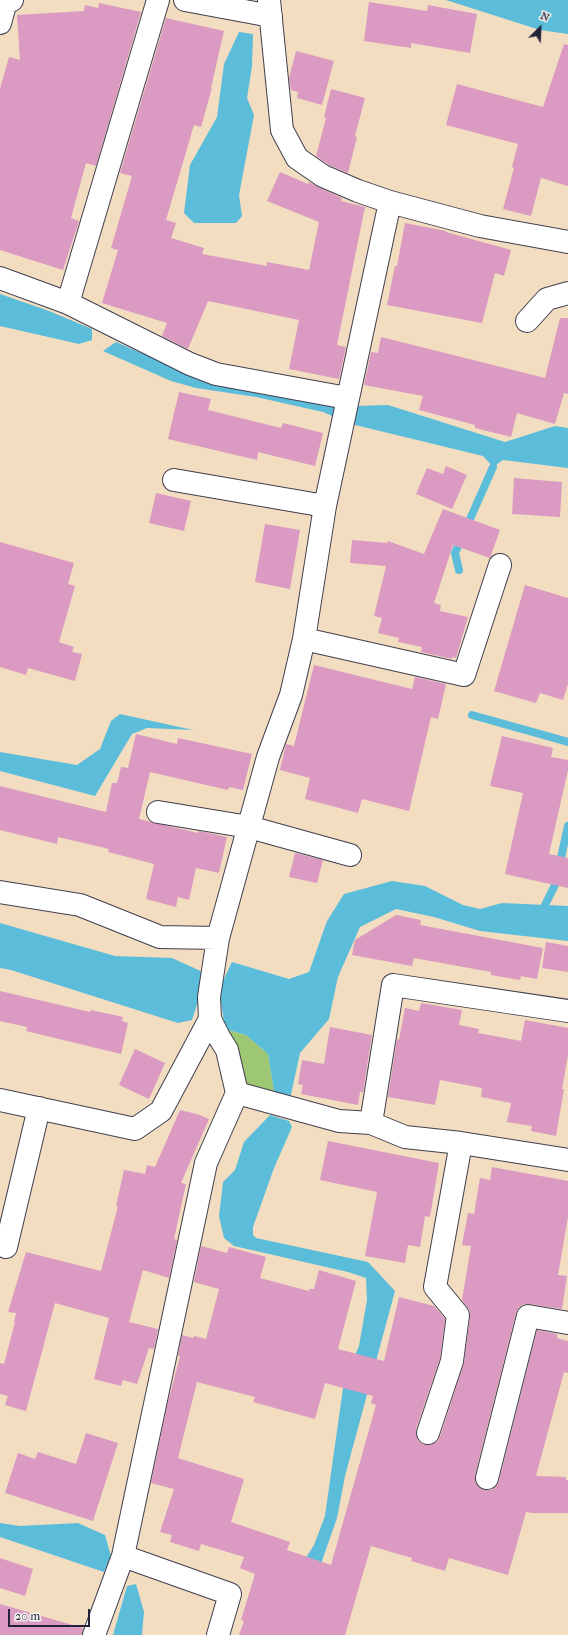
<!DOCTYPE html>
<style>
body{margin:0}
#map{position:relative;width:568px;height:1635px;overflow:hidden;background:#f2ddc0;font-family:"IM FELL French Canon",serif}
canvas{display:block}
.north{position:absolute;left:520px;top:8px;width:40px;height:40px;-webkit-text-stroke:3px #f6f6f2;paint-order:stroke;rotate:24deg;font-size:11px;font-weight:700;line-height:16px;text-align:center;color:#22223b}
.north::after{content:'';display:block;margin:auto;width:14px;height:18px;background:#22223b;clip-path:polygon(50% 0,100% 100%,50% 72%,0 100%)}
.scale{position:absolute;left:8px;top:1609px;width:82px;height:18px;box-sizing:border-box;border:2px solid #22223b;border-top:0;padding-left:5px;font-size:12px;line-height:14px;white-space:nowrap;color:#22223b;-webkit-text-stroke:3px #f6f6f2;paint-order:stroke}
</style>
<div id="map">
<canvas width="568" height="1635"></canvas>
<div class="north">N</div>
<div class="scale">20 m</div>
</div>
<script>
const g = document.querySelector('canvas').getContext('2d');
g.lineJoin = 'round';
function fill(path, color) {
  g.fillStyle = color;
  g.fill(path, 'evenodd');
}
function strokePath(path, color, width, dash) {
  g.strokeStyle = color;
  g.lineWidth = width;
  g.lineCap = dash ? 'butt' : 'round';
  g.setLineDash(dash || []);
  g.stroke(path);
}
const green = new Path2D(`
 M225 1029 246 1035 268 1054 274 1091 284 1096 248 1086Z`);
const water = new Path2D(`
 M446 0H568V34L540 30Z
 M239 32 253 34 252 66 247 98 254 115 239 195 242 216 236 223H194L184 213 190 165 217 117 224 64Z
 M0 294 49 311 92 329V340L79 344 0 326Z
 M116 342 199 378 355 406 388 405 505 442 555 426 568 428V468L503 460 493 467 483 456 351 424 323 412 256 397 196 388 171 381 103 351Z
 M120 714 193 730 147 728 132 734 95 796 0 771V752L77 765 100 749 111 721Z
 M392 881 425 886 463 905 480 909 502 903 568 906V941L480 931 434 917 396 909 360 927 338 977 329 1019 300 1053 290 1099 274 1091 268 1054 246 1035 225 1029 219 989 232 962 289 979 309 972 327 921 344 894Z
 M0 923 115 956 172 958 205 973 203 986 192 1020 178 1023 11 970 0 968Z
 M270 1115 289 1121 292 1127 274 1168 253 1227V1235L256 1238 368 1262 395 1291 345 1476 337 1518 323 1558 301 1635 304 1561 314 1545 325 1516 344 1381 359 1346 367 1300 366 1278 348 1272 234 1246 224 1238 219 1216 223 1182 235 1170 244 1142Z
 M0 1523 20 1526 78 1523 105 1535 111 1556 104 1572 0 1537Z
 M136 1584 144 1612 142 1635H113L127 1586Z`);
const stream = new Path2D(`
 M459 570 455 553 493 467
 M472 715 568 742
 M545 905 555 885 568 826`);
const building = new Path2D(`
 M369 2 427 11 428 5 477 14 470 53 411 43V48L364 41Z
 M99 3 141 12 96 166 86 163 71 218 79 221 63 270 0 250V89L9 57 20 60 17 15 84 11 85 5 98 8Z
 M166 18 224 31 211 88H212L201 127 194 125 166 220 176 223 171 238 204 248 202 254 267 266V262L309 270 319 222 267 201 280 172 308 184 309 182 318 187 342 198 341 201 365 207 337 345 346 347 339 379 289 369 299 320 208 301 188 349 162 336 167 323 102 303 118 250 111 248 132 176 120 173Z
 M564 44 568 45V186L541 178 531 216 503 209 514 168 512 167 518 144 446 125 457 84 543 107Z
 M296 51 334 61 322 105 297 98 298 92 291 90 289 78Z
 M331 89 365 98 355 136 357 137 348 173 329 165 316 156 326 118 324 117Z
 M405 223 446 231V232L511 250 504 276 495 273 482 323 387 305 395 266H397Z
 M560 318H568V394L564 393 555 424 517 413 511 437 475 428V425L419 410 423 396 364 385 371 352 378 353 381 337 545 378Z
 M179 392 211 399 208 410 281 428 283 423 323 433 315 466 258 452 257 460 168 439Z
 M446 466 467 475 452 509 416 494 427 468 443 474Z
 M514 478 562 482 560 517 512 514Z
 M156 493 191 501 184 531 149 523Z
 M443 509 500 530 490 558 453 545 434 603 441 605 440 611 468 617 456 658 452 657V659L421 652 422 647 398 642 399 638 378 633 382 618 374 616 386 566 350 563 352 540 387 543 388 541 424 554Z
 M265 524 300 530 290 589 255 582Z
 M0 542 74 563 68 584 75 586 59 642 74 647 72 652 82 654 75 681 28 668 26 675 0 667Z
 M525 585 568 598V684L563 700 540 693 536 703 494 691Z
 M314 665 412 689 415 677 446 684 438 719 431 717 409 811 362 799 358 813 305 799 310 778 280 770 286 744 294 746Z
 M136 734 177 744 178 738 252 754 243 790 229 787 228 790 150 772 139 819 198 833 199 831 227 837 219 873 196 868 189 900 178 897 176 907 146 899 154 864 108 852 109 849 58 837 57 844 0 830V786L106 812 112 783H117L121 767 128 768Z
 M502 736 553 748 551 757 568 760V770L549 854 568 858V888L505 874 523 793 490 786Z
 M295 853 323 860 317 883 289 877Z
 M396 915 421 920 420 925 543 948 537 979 521 976 520 980 491 975V972L414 958 412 966 352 955 355 940Z
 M546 942 568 946V972L542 968Z
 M0 991 90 1012 91 1010 123 1017 122 1021 128 1023 121 1054 26 1031 27 1027 0 1021Z
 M421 1003 462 1010 459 1025 479 1029 478 1033 521 1041 525 1020 568 1028V1055L562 1089H564L556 1136 531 1131 532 1126 507 1122 511 1103 481 1097 482 1088 440 1080 435 1105 388 1097 397 1039 399 1040 405 1008 419 1011Z
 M330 1027 372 1035 363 1092H360L358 1105 301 1094 303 1085 298 1084 302 1060 324 1064Z
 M135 1049 165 1063 149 1099 119 1085Z
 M180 1110 197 1114 209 1119 181 1183 186 1184 174 1239 177 1240 169 1278 143 1270 129 1322 158 1329 154 1349 149 1348 137 1384 123 1380 121 1386 94 1379 109 1318 55 1303 26 1411 5 1405 8 1396 0 1394V1363L4 1364 15 1322H14L16 1313 8 1312 26 1252 101 1271 118 1206H116L124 1170 145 1174 147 1165 155 1167Z
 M328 1141 439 1163 430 1217 425 1216 420 1247 408 1245 405 1263 365 1256 377 1192 320 1180Z
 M492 1167 568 1181V1217L558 1275 567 1276 562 1309 530 1304H524L519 1307 516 1313 475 1475V1481L479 1487 484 1490H491L496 1486 499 1481 537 1330 557 1334V1338L568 1341V1373L564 1372 536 1476 566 1477V1480H568V1513H532L526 1512 508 1575 449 1558 445 1571 411 1561 412 1558 371 1546 345 1635H239L244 1621 241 1620 255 1574 240 1568 244 1557 201 1544 199 1551 170 1542 172 1535 160 1532 174 1489 151 1483 167 1406 180 1356H178L182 1335 193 1338 194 1336 206 1339 219 1289 194 1282 201 1246 227 1253 229 1247 266 1257 260 1278 309 1291V1289H314L319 1270 356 1281 338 1349 384 1361 399 1297 434 1306 445 1319 440 1358 416 1429V1435L419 1442 424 1445H431L437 1442 440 1437 464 1363 470 1316V1311L462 1300 471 1246 462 1245 468 1213 474 1214 480 1178 490 1180ZM197 1382 255 1397 253 1402 315 1419 325 1383 373 1396 371 1403 376 1405 331 1565 287 1550 290 1542 231 1522 244 1479 178 1458Z
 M86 1433 118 1443 93 1521 5 1493 18 1453 35 1459 38 1452 76 1464Z
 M0 1558 33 1569 25 1596 0 1588Z
 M0 1604 83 1628 82 1635H0Z`);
const minor = new Path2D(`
 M185 0 271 16
 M269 0 282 130 297 158 323 176 358 191 390 202 480 226 568 242
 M0 23 6 1 12 0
 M0 278 68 303 190 364 216 374 347 398
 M68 303 158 0
 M527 321 547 299 568 293
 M174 480 325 506
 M304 639 464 675 500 565
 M158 812 249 827 350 855
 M0 892 80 905 160 937 218 938
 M237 1093 339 1121 371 1123 405 1137 461 1143 568 1160
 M0 1100 135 1129 161 1111 210 1019
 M371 1123 393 985 568 1011
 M6 1247 39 1108
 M428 1433 452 1361 458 1315 435 1287 461 1143
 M487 1478 528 1316 568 1323
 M123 1556 230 1594 218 1635
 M94 1635 123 1556 206 1163 237 1093 227 1050 219 1037 210 1019 209 997 218 938 268 757 291 695 304 639 325 506 390 202`);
fill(green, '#9dc773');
fill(water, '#5bbdd9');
strokePath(stream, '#5bbdd9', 8);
fill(building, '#db9ac1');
strokePath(minor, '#413e4f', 24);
strokePath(minor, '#fff', 22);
</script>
